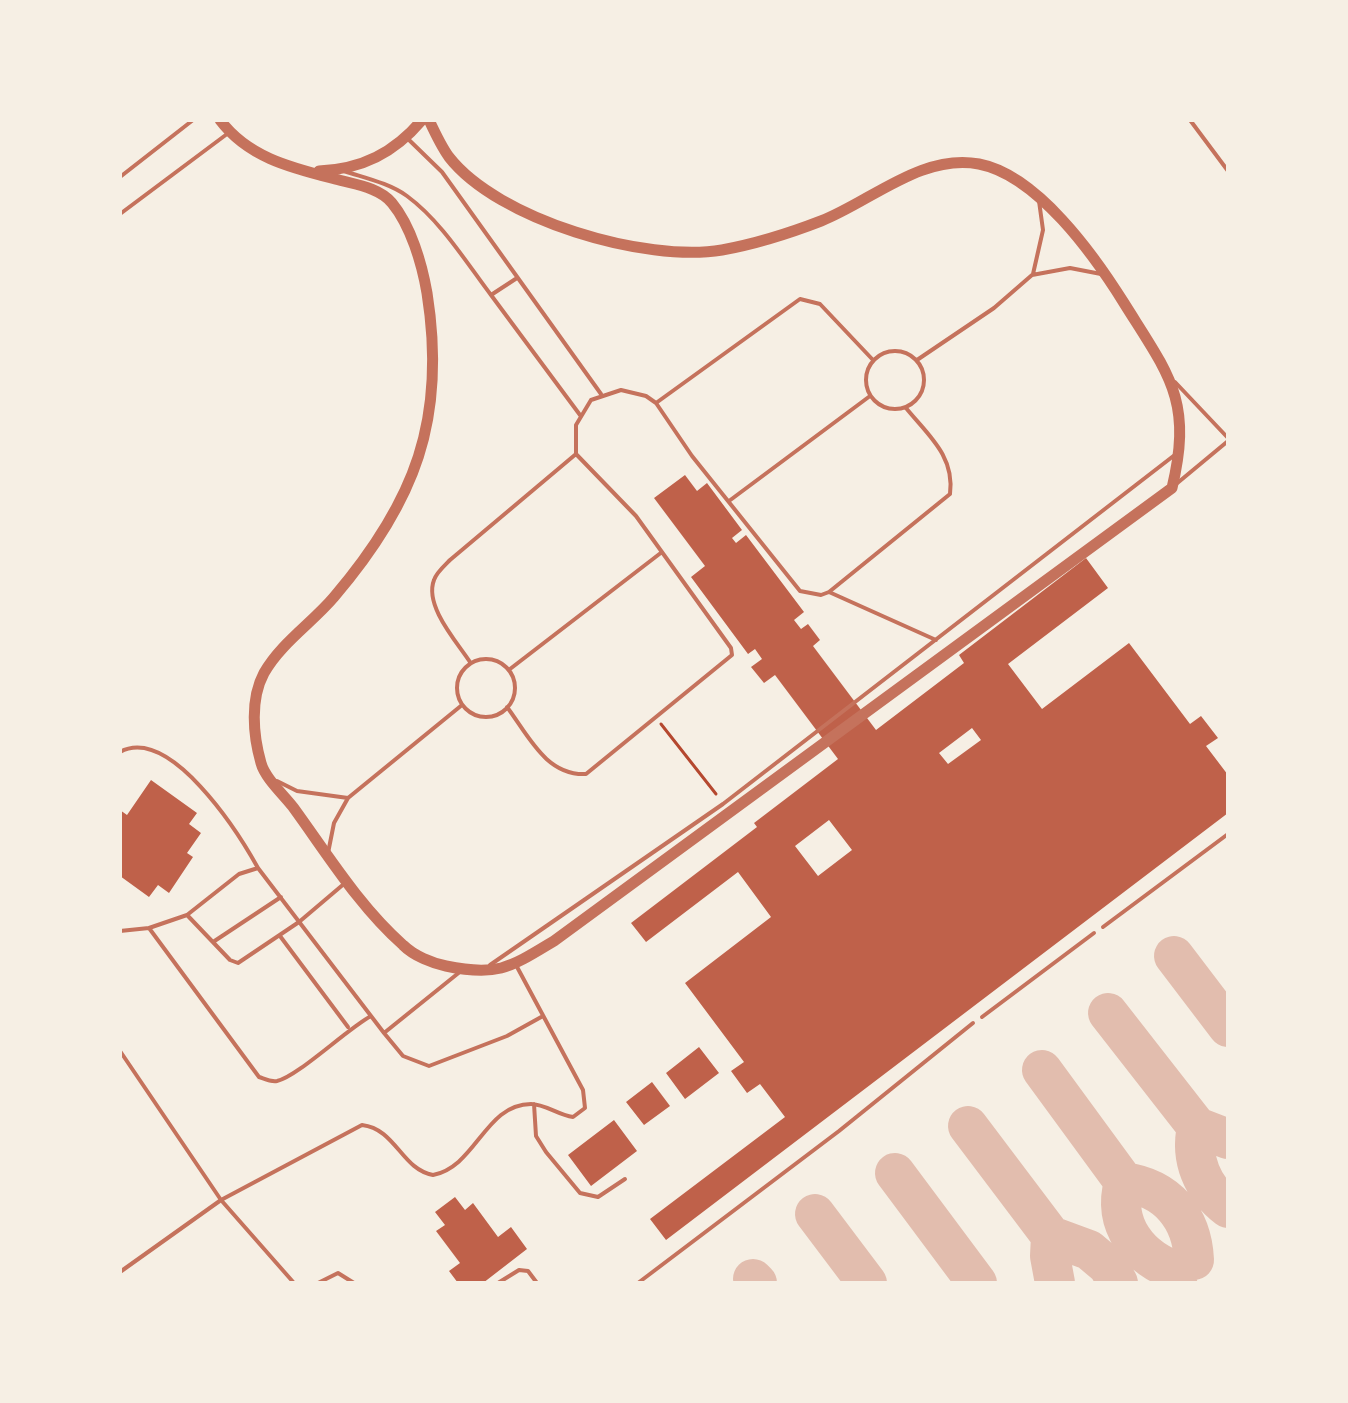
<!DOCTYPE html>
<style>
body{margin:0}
#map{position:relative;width:1348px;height:1403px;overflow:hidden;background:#f6efe4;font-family:Lato,sans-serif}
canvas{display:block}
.frame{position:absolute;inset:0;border:122px solid #f6efe4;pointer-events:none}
</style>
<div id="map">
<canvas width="1348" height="1403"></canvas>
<div class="frame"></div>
</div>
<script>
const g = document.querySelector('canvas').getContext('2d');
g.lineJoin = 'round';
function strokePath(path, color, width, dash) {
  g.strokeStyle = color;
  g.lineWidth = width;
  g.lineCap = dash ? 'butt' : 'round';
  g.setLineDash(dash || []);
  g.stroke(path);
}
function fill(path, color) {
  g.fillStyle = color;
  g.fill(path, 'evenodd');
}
const taxiway = new Path2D(`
 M1174 956 1228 1027
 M1108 1013 1197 1127 1228 1139
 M1042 1070 1124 1182C1167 1188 1192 1217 1194 1260
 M968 1126 1051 1236 1089 1250 1108 1266 1118 1283
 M1197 1127C1190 1159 1202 1188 1228 1208
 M895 1173 977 1283
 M1124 1182C1112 1225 1139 1259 1179 1272
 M815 1214 867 1283
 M1051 1236 1050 1256 1055 1283
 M753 1279 757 1283`);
const building = new Path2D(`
 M685 475 697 491 707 483 742 530 732 538 736 543 746 535 804 612 794 620 801 629 808 624 820 640 813 646 876 730 964 663 959 655 1086 558 1108 588 1008 664 1042 709 1129 643 1190 724 1201 716 1218 738 1206 746 1228 775V813L666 1240 650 1219 785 1117 760 1084 747 1093 731 1071 744 1062 685 983 771 917 738 872 646 942 631 923 757 827 754 823 838 759 775 675 764 683 751 667 762 659 755 649 748 654 691 577 705 566 654 498ZM972 728 981 740 948 764 939 753ZM829 820 852 850 818 876 795 846Z
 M151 780 197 813 189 824 201 833 187 853 193 857 169 893 158 885 149 897 120 876V810L127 815Z
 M699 1047 719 1073 685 1099 666 1073Z
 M652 1082 670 1106 644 1125 626 1102Z
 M614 1120 637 1151 591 1186 568 1155Z
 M455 1197 465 1210 473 1203 498 1237 511 1227 527 1249 483 1283H458L449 1271 460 1263 436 1231 445 1225 435 1212Z`);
const path = new Path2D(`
 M661 724 716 794`);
const service = new Path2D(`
 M1190 120 1228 171
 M407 138 442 172 601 394
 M344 171C365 178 389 183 407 196 441 221 466 262 491 295L517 278
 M120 177 193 120
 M120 214 227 134
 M1033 274 1043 230 1039 201
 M491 295 580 415
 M866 380a29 29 0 1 1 58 0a29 29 0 1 1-58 0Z
 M917 360 994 308 1032 275 1070 268 1101 274
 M1175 382 1228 438
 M656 403 800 299 820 304 873 360
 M1175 485 1228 441
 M729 501 870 396
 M829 592 936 640
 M457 688a29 29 0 1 1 58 0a29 29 0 1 1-58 0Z
 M470 662C457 642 424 606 434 580 436 573 444 566 450 560L576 454
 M510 669 662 552
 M507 707C528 735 546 776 586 774L732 655 731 648 636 516 576 454V425L591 400 621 390 646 396 656 403 692 456 800 591 821 595 829 592 950 494C955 456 928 435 906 408
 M120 752C170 725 238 832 258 868
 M277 781 297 791 348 798
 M328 853 334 823 348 798 462 705
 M188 916 230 960 238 963 299 922 345 883
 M1103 927 1228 834
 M120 931 149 928 259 1077C265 1079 270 1082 277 1081 297 1077 347 1029 371 1016L258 868 239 874 187 915 149 928
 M280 936 348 1027
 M213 942 281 897
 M490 965 723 804 1176 454
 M371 1016 384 1033 461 971
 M982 1017 1094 933
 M384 1033 403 1056 429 1066 507 1036 543 1016
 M120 1051 221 1200 120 1272
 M534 1104 536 1136 546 1152 580 1193 598 1197 625 1179
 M294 1283 221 1200 362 1125C396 1129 401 1169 433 1175 476 1167 485 1104 531 1104 545 1104 558 1115 573 1117L585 1108 583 1090 516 965
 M318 1283 338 1273 354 1283
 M498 1283 519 1270 528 1271 537 1283
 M638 1283 839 1131 973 1023`);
const tertiary = new Path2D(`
 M220 120C250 160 297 169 343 181 359 185 381 189 392 203 411 226 422 264 427 293 447 419 415 502 334 597 312 623 281 643 264 673 250 699 253 735 261 763 265 778 283 794 293 807 328 855 359 906 403 945 414 956 432 963 446 966 498 977 511 967 554 941L1172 488C1193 400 1169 375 1124 303 1094 255 1037 175 979 164 922 153 870 202 821 221 790 233 755 244 722 250 646 263 498 220 449 157 441 146 435 133 429 120
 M319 171C362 169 394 153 422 120`);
strokePath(taxiway, '#e2bdae', 40);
fill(building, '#bf614a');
strokePath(path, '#b5482f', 3);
strokePath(service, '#c5725c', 4);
strokePath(tertiary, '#c5725c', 11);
</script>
